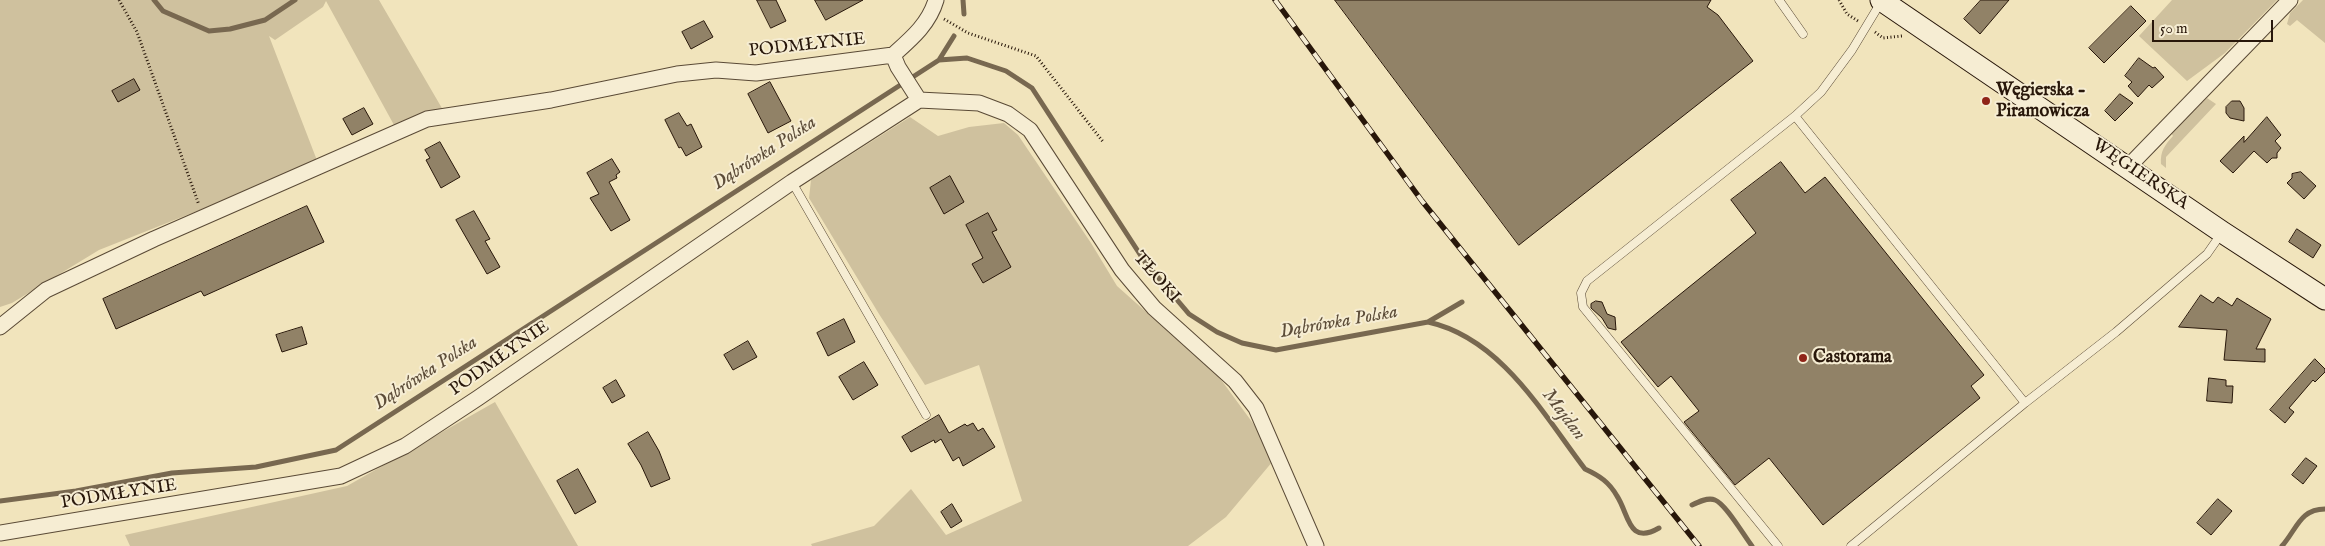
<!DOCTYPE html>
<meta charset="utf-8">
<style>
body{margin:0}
#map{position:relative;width:2325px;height:546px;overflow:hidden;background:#f1e4bc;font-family:"IM FELL English",serif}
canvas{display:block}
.scale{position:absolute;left:2152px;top:20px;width:121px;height:22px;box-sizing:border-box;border:2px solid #28170a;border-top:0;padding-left:6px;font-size:15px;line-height:18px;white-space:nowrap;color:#28170a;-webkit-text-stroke:4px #f6edd3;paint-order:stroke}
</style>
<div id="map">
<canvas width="2325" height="546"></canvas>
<div class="scale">50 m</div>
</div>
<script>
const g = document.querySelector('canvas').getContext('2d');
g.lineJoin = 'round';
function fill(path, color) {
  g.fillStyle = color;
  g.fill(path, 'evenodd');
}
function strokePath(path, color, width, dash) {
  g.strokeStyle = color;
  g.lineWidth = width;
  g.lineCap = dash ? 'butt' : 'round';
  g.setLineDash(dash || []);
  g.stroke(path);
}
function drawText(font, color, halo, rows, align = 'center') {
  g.font = font + ' "IM FELL English",serif';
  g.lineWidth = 4;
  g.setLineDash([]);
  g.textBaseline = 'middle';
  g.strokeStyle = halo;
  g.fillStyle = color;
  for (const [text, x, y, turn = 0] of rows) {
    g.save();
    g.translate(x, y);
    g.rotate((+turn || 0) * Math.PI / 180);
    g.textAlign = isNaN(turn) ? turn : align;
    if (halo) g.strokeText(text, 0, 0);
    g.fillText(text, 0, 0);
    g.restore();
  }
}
const green = new Path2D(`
 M0 0H379L443 110 394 125 326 1 323 7 275 40 269 36 318 163 99 250 12 303 0 307Z
 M2172 0H2277L2225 53 2187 81 2139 36Z
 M2303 0H2325V43L2297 20 2290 26 2287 24 2290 13Z
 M2207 98 2216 104 2166 157V168L2161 164C2160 151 2165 145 2173 136L2171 133Z
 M910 117 938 136 969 127 1004 123 1018 135 1091 243 1117 286 1219 377 1255 426 1273 461 1226 517 1188 546H812L811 544 874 526 911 489 946 535 1022 501 979 365 925 385 879 314 809 198 811 180Z
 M495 402 578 546H130L125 535 347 486Z`);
const stream = new Path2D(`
 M154 0 163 11 209 31 230 29 265 20 295 0
 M963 0 964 14
 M939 60 954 36
 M1428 322C1501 338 1543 414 1585 469 1600 476 1609 482 1617 496 1629 514 1628 546 1659 528
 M0 501 76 491 172 473 256 467 336 450 939 60 967 58 1006 71 1032 88 1145 262 1189 314 1217 332 1242 343 1276 350 1428 322 1462 302
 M1692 505C1698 502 1708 497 1715 500 1726 504 1744 536 1752 546
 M2282 546C2297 529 2300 509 2325 509`);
const building = new Path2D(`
 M757 0H776L786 21 771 28Z
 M815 0H863L826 20Z
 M1335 0H1711L1707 7 1718 15 1753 61 1519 245Z
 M1981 0H2009L1980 34 1964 19Z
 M2131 6 2146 21 2104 63 2089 48Z
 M704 21 713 37 691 49 682 32Z
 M2139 58 2153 68 2155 67 2164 77 2152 88 2149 85 2138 97 2128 86 2132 82 2125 76Z
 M134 79 140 90 118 102 112 91Z
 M770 82 791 121 768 133 748 94Z
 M2120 94 2133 103 2115 121 2105 111Z
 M2232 101H2240L2244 108V121L2230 118 2226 113V107Z
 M364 108 373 124 352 135 343 119Z
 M679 113 687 126 691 124 702 147 686 156 681 147 679 148 665 120Z
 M2267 117 2281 135 2275 141 2281 148 2277 153V158H2272L2267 163 2254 151 2233 173 2220 161 2244 136V142Z
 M440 142 460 177 441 188 426 160 430 158 425 150Z
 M612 159 620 172 616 175 617 178 609 182 630 220 611 231 590 198 599 194 587 173Z
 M1781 162 1805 193 1825 177 1984 375 1971 386 1980 398 1823 525 1769 458 1735 485 1684 422 1699 411 1671 376 1658 387 1621 342 1756 233 1731 200Z
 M2301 172 2316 186 2304 199 2287 183 2292 178V174Z
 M950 176 964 202 944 214 930 188Z
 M307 206 324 242 204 296 201 291 116 329 103 299Z
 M474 211 490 239 485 241 500 267 487 274 456 220Z
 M988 213 997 230 992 232 1011 267 983 283 972 264 983 258 966 225Z
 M2297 229 2321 245 2313 258 2289 242Z
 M2201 295 2213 303 2218 297 2232 306 2237 298 2271 319 2256 349H2265V362L2224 360 2227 330 2179 327Z
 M1596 301 1602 302 1607 314 1615 317 1616 330 1608 328 1602 318 1591 308V304Z
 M844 319 855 342 828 356 817 333Z
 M302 327 307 344 282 352 276 335Z
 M748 341 757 357 733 370 724 355Z
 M2315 359 2325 369V372L2315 382 2313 380 2289 408 2294 412 2285 423 2270 410Z
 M864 362 878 385 853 400 839 377Z
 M2209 378 2226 380V386H2233L2232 403 2207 401Z
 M616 380 625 396 612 403 603 388Z
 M939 415 949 433 965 424 967 426 973 423 978 431 983 428 995 447 963 466 959 457 953 461 941 439 935 443 934 440 911 452 902 437Z
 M648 432 659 451 670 479 651 487 641 465 628 444Z
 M2306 458 2317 466 2303 484 2292 475Z
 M578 469 596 502 575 514 557 481Z
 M2218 499 2232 511 2211 535 2197 523Z
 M952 504 962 521 951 528 941 512Z`);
const path = new Path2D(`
 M119 0 137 32 199 205
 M1839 0 1847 14 1858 21
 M944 19 968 33 1036 56 1104 143
 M1875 32 1883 38 1902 36`);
const lane = new Path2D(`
 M1779 0 1803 34
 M1795 116 2025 403
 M792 182 926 415
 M1778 546 1583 307 1581 293 1587 281 1795 116 1821 92 1852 50 1881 2
 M1851 546 2025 403 2116 332 2207 254 2221 234`);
const street = new Path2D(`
 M919 100 979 103 1008 114 1030 130 1122 270 1154 308 1235 381 1256 408 1316 546
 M919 100 898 67 893 55C911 39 929 24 936 0
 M2128 167 2290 0
 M0 327 46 290 154 239 427 119 551 100 677 74 716 70 756 73 893 55
 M0 533 341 476 405 446 478 398 792 182 919 100`);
const secondary = new Path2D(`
 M1881 0 2222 232 2325 299`);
const rail = new Path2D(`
 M1275 0 1422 201 1699 546`);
const markers = [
 [1986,101,5,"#8f2418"],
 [1803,358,5,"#8f2418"]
];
const streetNames = [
 ["PODMŁYNIE",807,46,-6],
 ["WĘGIERSKA",2140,175,34],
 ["TŁOKI",1156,278,49],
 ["PODMŁYNIE",500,359,-35],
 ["PODMŁYNIE",119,495,-9]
];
const poiNames = [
 ["Węgierska -",1996,91],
 ["Piramowicza",1996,112],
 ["Castorama",1813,358]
];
const waterNames = [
 ["Dąbrówka Polska",765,154,-33],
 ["Dąbrówka Polska",1339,323,-10],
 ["Dąbrówka Polska",426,374,-33],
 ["Majdan",1563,415,53]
];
fill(green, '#cfc19e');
strokePath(stream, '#786850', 5);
fill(building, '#918267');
strokePath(building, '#28170a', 1);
strokePath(lane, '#5a4a36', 9);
strokePath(street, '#5a4a36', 17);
strokePath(secondary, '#28170a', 23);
strokePath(path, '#28170a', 3, [1, 2.5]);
strokePath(lane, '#f6edd3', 8);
strokePath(street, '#f6edd3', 15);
strokePath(secondary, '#f6edd3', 21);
strokePath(rail, '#28170a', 5.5);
strokePath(rail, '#f6edd3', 4, [11]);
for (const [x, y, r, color] of markers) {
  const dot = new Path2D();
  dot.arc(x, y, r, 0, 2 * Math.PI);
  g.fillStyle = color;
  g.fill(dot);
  strokePath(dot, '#f6edd3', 2);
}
drawText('18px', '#28170a', '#f6edd3', streetNames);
drawText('bold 18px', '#28170a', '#f6edd3', poiNames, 'left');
drawText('italic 19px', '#5d4d39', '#f6edd3', waterNames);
</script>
